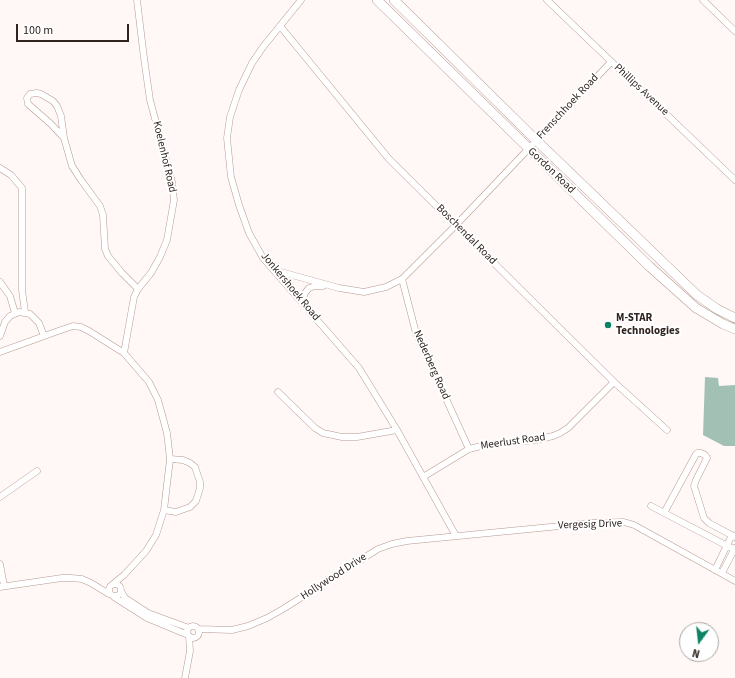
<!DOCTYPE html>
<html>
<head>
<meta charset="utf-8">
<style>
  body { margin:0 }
  #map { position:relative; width:735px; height:678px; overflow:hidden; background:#fff8f6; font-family:"Source Sans 3",sans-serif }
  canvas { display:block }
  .north { position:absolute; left:679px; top:622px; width:40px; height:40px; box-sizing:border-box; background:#fff; border:1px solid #aca7a6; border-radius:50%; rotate:195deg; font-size:11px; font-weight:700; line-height:16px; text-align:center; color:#2f2420 }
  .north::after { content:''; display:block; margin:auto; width:14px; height:18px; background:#0b8465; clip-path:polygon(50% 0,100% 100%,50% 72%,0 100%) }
  .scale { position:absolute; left:16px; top:24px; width:113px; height:18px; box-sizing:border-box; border:2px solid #2f2420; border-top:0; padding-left:5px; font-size:12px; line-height:14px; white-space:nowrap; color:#2f2420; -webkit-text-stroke:3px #fff; paint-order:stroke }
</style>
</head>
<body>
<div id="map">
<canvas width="735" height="678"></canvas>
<div class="north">N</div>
<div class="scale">100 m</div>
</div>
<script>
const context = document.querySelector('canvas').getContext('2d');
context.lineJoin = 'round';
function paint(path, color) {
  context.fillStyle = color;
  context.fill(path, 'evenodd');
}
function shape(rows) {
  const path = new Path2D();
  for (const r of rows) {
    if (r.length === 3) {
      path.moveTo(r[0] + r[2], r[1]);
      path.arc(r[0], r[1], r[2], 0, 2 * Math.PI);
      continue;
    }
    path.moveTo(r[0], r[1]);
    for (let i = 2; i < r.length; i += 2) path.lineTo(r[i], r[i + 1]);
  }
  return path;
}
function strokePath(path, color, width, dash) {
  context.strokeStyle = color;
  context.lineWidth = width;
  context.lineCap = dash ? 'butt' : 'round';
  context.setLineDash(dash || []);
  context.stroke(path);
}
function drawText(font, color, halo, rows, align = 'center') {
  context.font = font + ' "Source Sans 3",sans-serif';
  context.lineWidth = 4;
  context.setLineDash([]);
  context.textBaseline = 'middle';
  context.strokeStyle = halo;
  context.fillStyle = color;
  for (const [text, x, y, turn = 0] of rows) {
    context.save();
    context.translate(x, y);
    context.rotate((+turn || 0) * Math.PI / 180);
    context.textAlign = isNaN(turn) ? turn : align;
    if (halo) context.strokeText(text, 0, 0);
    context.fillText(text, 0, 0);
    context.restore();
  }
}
paint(shape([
  [705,377,718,378,719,386,735,385,735,446,724,446,703,435]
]), '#a2c1b4');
const street = shape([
  [301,0,263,47,252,63,239,90,230,117,227,138,231,177,239,205,249,233,263,258,359,368,397,430,456,536],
  [547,0,735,180],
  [703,0,735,31],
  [280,26,389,159,614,382,667,430],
  [64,138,51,124,28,104,27,98,30,94,37,93,41,94,53,101,57,106,61,116,64,138,72,166,81,180,100,206,103,215,105,249,108,256,122,273,138,289],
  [0,168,11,175,22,188,22,290,25,312],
  [274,270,339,288,364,292,386,287,402,279,456,225,611,62],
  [402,279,416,333,469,449],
  [0,282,10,296,15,313],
  [302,301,305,293,309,288,315,286,323,286],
  [0,336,5,322,10,316,19,312,30,314,39,323,44,336],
  [0,352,61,330,73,326,81,327,89,331,124,353,149,382,158,400,167,433,170,459,164,510,156,535,146,551,124,575,113,584],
  [124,353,134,297,138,289,151,273,160,257,167,240,174,200,172,182,150,100,144,58,137,0],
  [278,392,315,428,323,433,342,437,357,437,397,430],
  [423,477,469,449,489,444,536,440,553,436,560,433,568,428,614,382],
  [0,497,37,471],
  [651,506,735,550],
  [164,510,176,512,190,507,196,501,200,488,200,482,195,467,190,463,183,460,170,459],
  [664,513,695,456,697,453,701,453,705,455,707,458,696,480,694,486,704,518,709,523,735,537],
  [0,564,4,586],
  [715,570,732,535],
  [722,573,735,548],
  [115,590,6],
  [0,587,62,578,71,578,82,579,91,583,109,594],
  [121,591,125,598,148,613,189,628],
  [114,597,147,618,188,635],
  [193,632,6],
  [198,629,232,630,248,626,267,618,283,609,378,549,392,544,407,541,591,523,624,522,634,525,735,581],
  [185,678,190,651,189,636]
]);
const secondary = shape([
  [377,0,649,266,696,308,723,324,735,329],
  [394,0,536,140,697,295,717,309,735,318]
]);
strokePath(street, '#b69990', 7);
strokePath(secondary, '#b69990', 10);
strokePath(street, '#fff', 6);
strokePath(secondary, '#fff', 9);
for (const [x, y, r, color] of [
  [608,325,4,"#0b8465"]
]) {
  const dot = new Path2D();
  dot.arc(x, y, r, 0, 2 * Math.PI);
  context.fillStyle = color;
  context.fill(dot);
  strokePath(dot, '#fff', 1.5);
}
drawText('11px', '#2f2420', '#fff', [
  ["Phillips Avenue",641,90,43],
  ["Frenschhoek Road",568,107,-47],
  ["Koelenhof Road",164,157,77],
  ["Gordon Road",551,171,44],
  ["Boschendal Road",466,235,45],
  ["Jonkershoek Road",290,287,50],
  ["Nederberg Road",431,365,66],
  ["Meerlust Road",513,442,-8],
  ["Vergesig Drive",590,525,-2],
  ["Hollywood Drive",334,577,-33]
]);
drawText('bold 11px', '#2f2420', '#fff', [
  ["M-STAR",616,319],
  ["Technologies",616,332]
], 'left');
</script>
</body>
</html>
